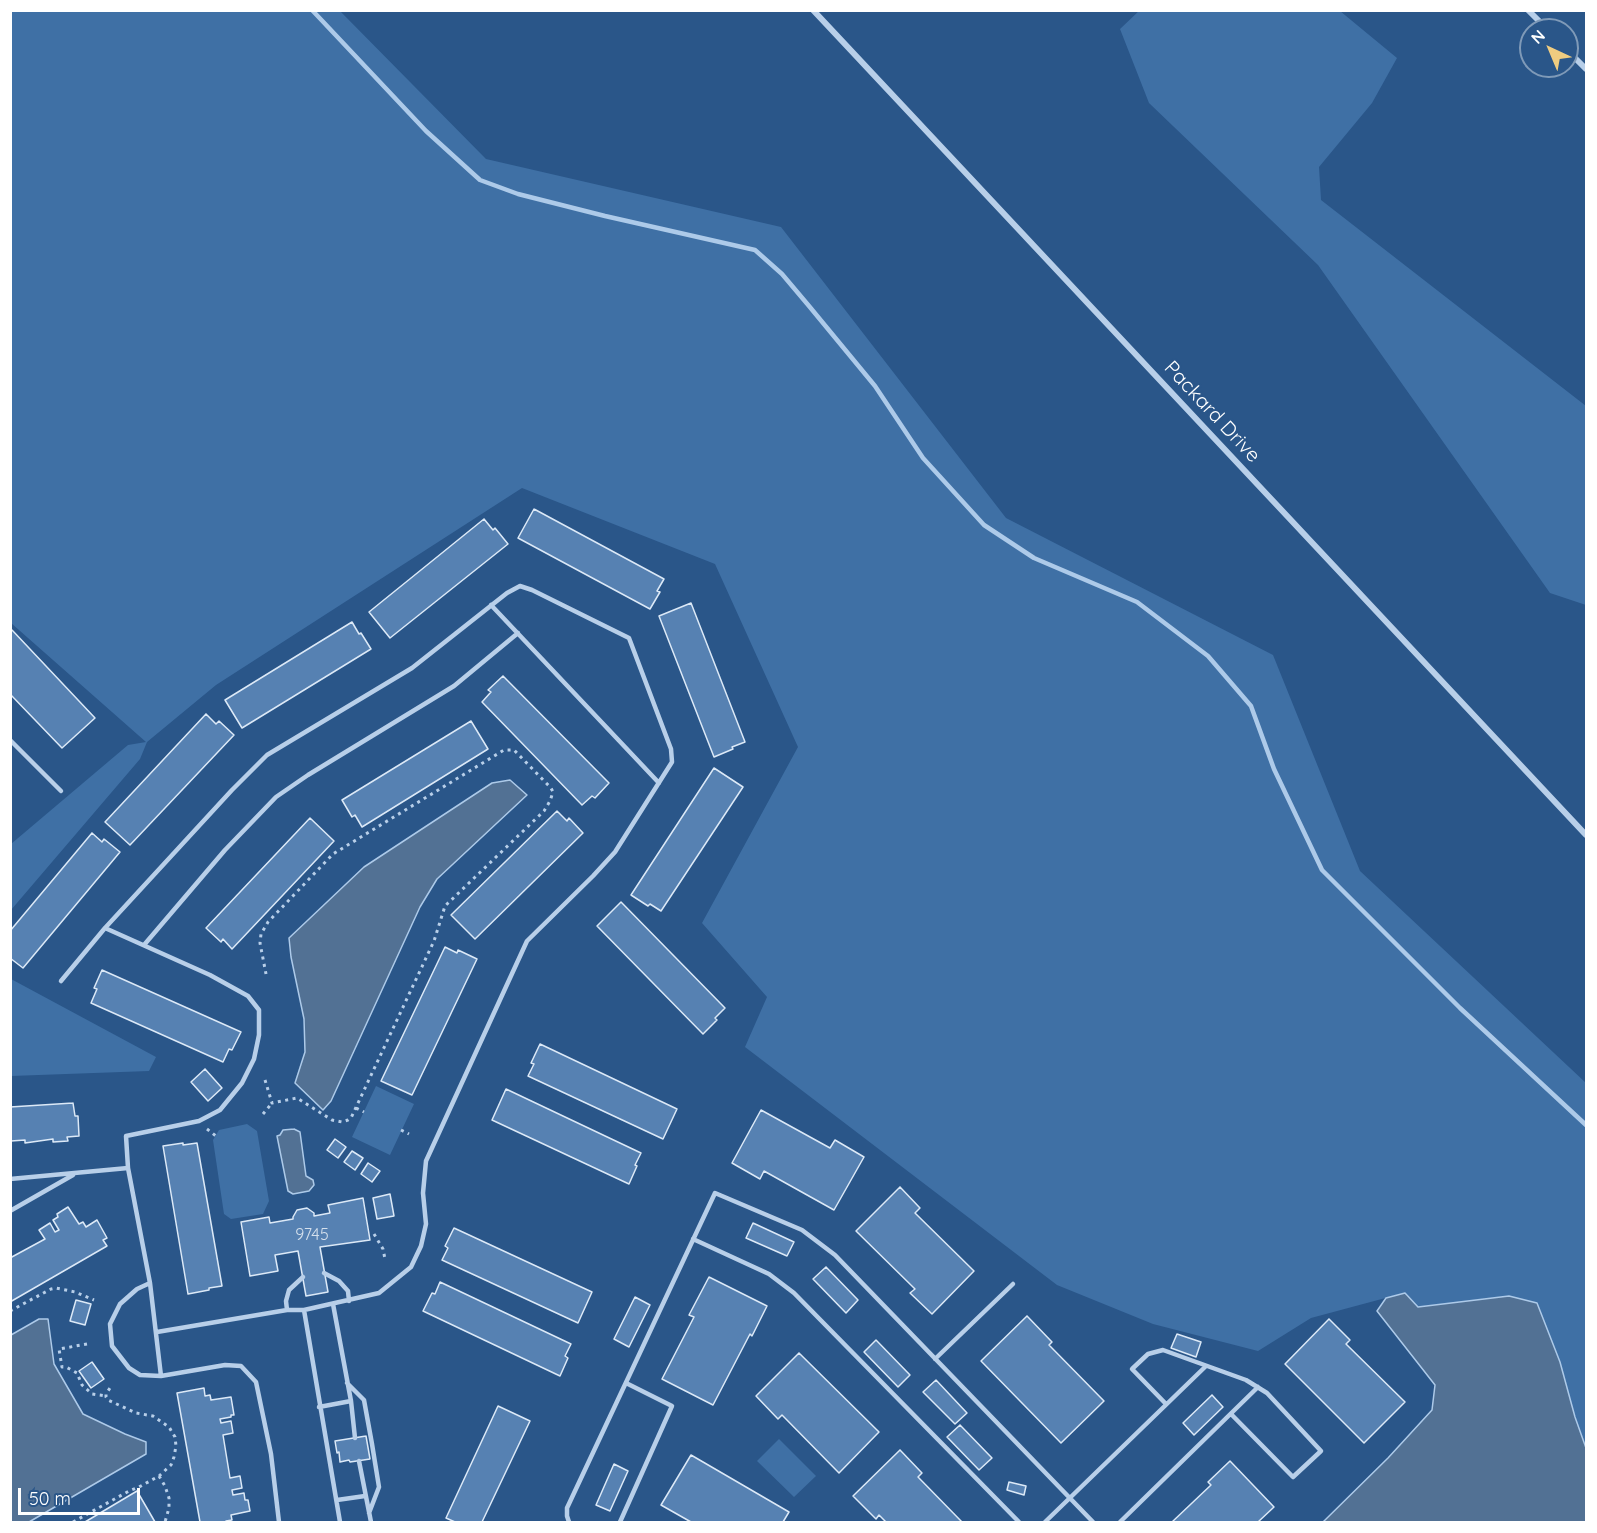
<!DOCTYPE html>
<html>
<head>
<meta charset="utf-8">
<style>
  body { margin:0 }
  #map { position:relative; width:1597px; height:1533px; overflow:hidden; background:#2a5689; font-family:Quicksand,sans-serif }
  canvas { display:block }
  .frame { position:absolute; inset:0; border:12px solid #fff; pointer-events:none }
  .north { position:absolute; left:1519px; top:18px; width:60px; height:60px; box-sizing:border-box; background:#2a5689; border:2px solid #7f9ab8; border-radius:50%; rotate:316deg; font-size:16px; font-weight:700; line-height:24px; text-align:center; color:#fff }
  .north::after { content:''; display:block; margin:auto; width:21px; height:27px; background:#efcc80; clip-path:polygon(50% 0,100% 100%,50% 72%,0 100%) }
  .scale { position:absolute; left:18px; top:1488px; width:122px; height:27px; box-sizing:border-box; border:3px solid #fff; border-top:0; padding-left:8px; font-size:18px; line-height:21px; white-space:nowrap; color:#fff; -webkit-text-stroke:4px #2a5689; paint-order:stroke }
</style>
</head>
<body>
<div id="map">
<canvas width="1597" height="1533"></canvas>
<div class="frame"></div>
<div class="north">N</div>
<div class="scale">50 m</div>
</div>
<script>
const context = document.querySelector('canvas').getContext('2d');
context.lineJoin = 'round';
function paint(path, color) {
  context.fillStyle = color;
  context.fill(path, 'evenodd');
}
function shape(rows) {
  const path = new Path2D();
  for (const r of rows) {
    path.moveTo(r[0], r[1]);
    for (let i = 2; i < r.length; i += 2) path.lineTo(r[i], r[i + 1]);
  }
  return path;
}
function strokePath(path, color, width, dash) {
  context.strokeStyle = color;
  context.lineWidth = width;
  context.lineCap = dash ? 'butt' : 'round';
  context.setLineDash(dash || []);
  context.stroke(path);
}
function drawText(font, color, halo, rows, align = 'center') {
  context.font = font + ' Quicksand,sans-serif';
  context.lineWidth = 4.5;
  context.setLineDash([]);
  context.textBaseline = 'middle';
  context.strokeStyle = halo;
  context.fillStyle = color;
  for (const [text, x, y, turn = 0] of rows) {
    context.save();
    context.translate(x, y);
    context.rotate((+turn || 0) * Math.PI / 180);
    context.textAlign = isNaN(turn) ? turn : align;
    if (halo) context.strokeText(text, 0, 0);
    context.fillText(text, 0, 0);
    context.restore();
  }
}
paint(shape([
  [1140,10,1340,11,1397,58,1372,103,1319,167,1321,200,1586,406,1586,605,1550,593,1318,265,1149,103,1120,29],
  [11,11,340,11,486,159,781,227,1006,518,1273,655,1360,871,1586,1083,1586,1448,1575,1417,1509,1296,1418,1307,1404,1293,1311,1318,1258,1351,1153,1324,1057,1285,745,1047,767,997,702,923,798,747,715,564,522,488,216,685,147,742,140,759,11,910,11,844,128,745,146,742,11,623],
  [11,979,156,1057,149,1071,11,1076],
  [376,1086,414,1104,390,1155,352,1137],
  [247,1124,257,1131,269,1201,263,1214,231,1219,224,1214,213,1140,219,1130],
  [779,1439,816,1476,794,1497,757,1461]
]), '#3f70a5');
const water = shape([
  [510,780,527,795,437,879,420,907,331,1101,323,1110,295,1083,305,1052,304,1019,291,957,289,938,364,867,492,783,510,780],
  [294,1129,300,1132,306,1176,313,1180,314,1185,309,1191,293,1194,288,1191,277,1136,280,1135,283,1130,294,1129],
  [1405,1293,1418,1307,1509,1296,1537,1303,1560,1362,1575,1417,1586,1448,1586,1522,1323,1522,1388,1458,1432,1410,1435,1385,1377,1311,1386,1298,1405,1293],
  [39,1319,48,1319,54,1364,83,1414,125,1434,146,1442,146,1454,29,1522,11,1522,11,1335,39,1319]
]);
paint(water, '#527194');
strokePath(water, '#adcae9', 1.5);
strokePath(shape([
  [312,10,426,131,480,180,518,194,605,216,755,250,782,274,809,306,875,386,923,458,984,525,1034,558,1137,602,1208,656,1251,706,1274,769,1322,870,1460,1008,1586,1125]
]), '#adcae9', 4.5);
const building = shape([
  [534,509,664,579,657,591,660,592,650,609,518,538,534,509],
  [484,519,493,530,495,528,508,544,390,638,369,612,484,519],
  [691,603,745,742,732,747,733,749,714,757,659,616,691,603],
  [352,622,359,634,361,633,371,649,242,728,225,700,352,622],
  [12,630,95,718,62,748,10,694,10,631,12,630],
  [503,676,609,783,595,798,592,796,582,805,482,702,491,692,488,690,503,676],
  [206,714,216,724,219,721,234,735,130,845,105,822,206,714],
  [471,721,488,749,362,827,355,815,352,817,342,800,471,721],
  [714,768,743,787,661,911,650,904,648,906,631,895,714,768],
  [557,811,567,821,569,818,583,833,475,939,451,915,557,811],
  [310,818,334,841,232,949,223,939,221,942,206,928,310,818],
  [92,833,102,842,104,839,120,852,23,968,10,958,10,931,92,833],
  [621,902,725,1008,715,1018,717,1020,703,1034,597,926,621,902],
  [445,947,457,953,458,950,477,959,412,1095,381,1081,445,947],
  [102,970,241,1032,232,1050,229,1049,223,1062,91,1003,97,989,94,988,102,970],
  [540,1044,677,1109,663,1139,528,1076,534,1064,531,1063,540,1044],
  [205,1069,222,1088,208,1101,191,1082,205,1069],
  [506,1089,641,1153,635,1165,637,1166,629,1184,492,1120,506,1089],
  [73,1103,75,1116,78,1116,79,1136,67,1137,68,1141,53,1142,53,1139,25,1143,25,1140,11,1141,10,1144,10,1107,73,1103],
  [761,1110,830,1148,835,1140,864,1157,834,1210,764,1171,760,1179,732,1163,761,1110],
  [335,1139,346,1147,338,1158,327,1150,335,1139],
  [183,1143,183,1145,197,1143,222,1286,209,1288,209,1290,188,1294,163,1146,183,1143],
  [352,1151,363,1158,355,1170,344,1162,352,1151],
  [368,1163,380,1171,372,1182,361,1174,368,1163],
  [900,1187,920,1208,915,1213,974,1271,932,1314,910,1293,915,1289,856,1231,900,1187],
  [390,1194,394,1216,377,1219,373,1198,390,1194],
  [363,1198,370,1240,320,1247,328,1292,306,1296,298,1251,275,1255,278,1271,250,1276,241,1222,269,1217,270,1223,293,1219,293,1217,297,1210,307,1208,314,1213,314,1216,330,1213,328,1205,363,1198],
  [68,1207,79,1224,83,1222,86,1227,97,1220,107,1238,103,1240,107,1246,10,1302,10,1258,45,1239,39,1230,50,1223,55,1232,59,1230,53,1220,58,1217,57,1214,68,1207],
  [753,1223,794,1242,787,1256,746,1238,753,1223],
  [454,1228,592,1292,578,1323,442,1260,448,1248,445,1246,454,1228],
  [826,1267,858,1300,846,1313,813,1279,826,1267],
  [709,1277,767,1306,752,1336,750,1334,713,1405,662,1379,694,1317,689,1315,709,1277],
  [440,1282,571,1344,565,1356,568,1358,560,1376,423,1311,432,1293,435,1294,440,1282],
  [635,1297,650,1305,629,1347,614,1339,635,1297],
  [76,1300,91,1304,85,1325,70,1321,76,1300],
  [1027,1316,1052,1342,1049,1345,1104,1401,1061,1443,981,1361,1027,1316],
  [1329,1319,1350,1340,1346,1344,1405,1402,1364,1443,1285,1364,1329,1319],
  [1177,1334,1201,1342,1196,1357,1171,1348,1177,1334],
  [876,1340,910,1375,898,1387,864,1352,876,1340],
  [799,1353,879,1432,839,1473,782,1415,778,1419,756,1396,799,1353],
  [92,1362,104,1379,91,1388,79,1371,92,1362],
  [936,1380,967,1413,955,1424,923,1392,936,1380],
  [204,1388,205,1396,210,1395,211,1400,231,1397,234,1415,231,1415,231,1417,220,1419,221,1423,231,1421,233,1433,223,1435,230,1478,240,1476,242,1488,232,1490,233,1495,244,1493,245,1500,248,1500,250,1511,231,1515,232,1520,226,1521,227,1522,200,1522,177,1393,204,1388],
  [1212,1395,1223,1407,1194,1435,1183,1423,1212,1395],
  [498,1406,530,1421,482,1522,455,1522,446,1518,498,1406],
  [960,1425,992,1458,979,1470,947,1437,960,1425],
  [366,1436,370,1459,350,1462,349,1460,340,1462,339,1452,337,1453,335,1441,366,1436],
  [900,1450,922,1473,918,1477,962,1522,886,1522,879,1515,876,1519,853,1496,900,1450],
  [691,1455,789,1512,783,1522,691,1522,661,1505,691,1455],
  [1230,1461,1274,1507,1258,1522,1172,1522,1211,1485,1208,1482,1230,1461],
  [614,1464,628,1471,610,1511,596,1505,614,1464],
  [1009,1482,1026,1486,1024,1495,1007,1490,1009,1482],
  [137,1491,155,1522,85,1522,137,1491]
]);
paint(building, '#5681b2');
strokePath(building, '#dce9f7', 1.5);
strokePath(shape([
  [265,1080,272,1103,297,1098,332,1120,342,1122,348,1120,351,1118,434,941,445,906,544,811,550,801,553,792,551,788,514,750,504,750,333,854,268,922,261,934,260,943,266,974],
  [356,1108,364,1112],
  [263,1114,272,1103],
  [207,1129,216,1136],
  [401,1130,409,1134],
  [374,1234,383,1249,385,1259],
  [10,1311,51,1289,56,1288,75,1292,94,1300],
  [87,1344,59,1349,62,1367,66,1367,77,1373,82,1385,92,1394,106,1396],
  [159,1476,165,1486,169,1498,169,1508,165,1522],
  [73,1522,129,1491,139,1487,159,1476,171,1465,174,1457,176,1446,175,1437,169,1427,153,1416,136,1413,108,1400,106,1397,106,1394,112,1385]
]), '#b8cfe9', 3, [3, 4.5]);
strokePath(shape([
  [491,605,659,783],
  [10,740,61,791],
  [105,928,210,975,248,996,259,1010,259,1035,254,1059,242,1083,220,1110,199,1121,126,1136,128,1168,150,1283,137,1289,120,1304,110,1324,112,1346,129,1368,140,1375,161,1376,225,1365,241,1366,256,1382,271,1454,279,1522],
  [144,945,225,850,276,797,308,775,454,686,518,633],
  [61,981,105,928,232,790,267,755,412,668,507,593,520,586,532,590,629,638,671,749,672,762,615,852,593,876,527,941,426,1161,423,1193,426,1224,421,1246,411,1267,379,1293,304,1310,287,1310,157,1332],
  [10,1179,128,1168],
  [10,1211,73,1175],
  [693,1239,769,1274,794,1293,1019,1522],
  [324,1273,339,1281,348,1291,349,1301],
  [150,1283,161,1376],
  [333,1304,351,1401,355,1438],
  [287,1310,286,1301,289,1290,303,1277],
  [304,1310,340,1522],
  [935,1359,1013,1284],
  [347,1383,364,1400,372,1444,379,1487,369,1513],
  [1166,1404,1132,1369,1148,1354,1163,1350,1246,1380,1267,1393,1321,1451,1293,1477,1231,1414],
  [319,1407,351,1401],
  [359,1461,371,1522],
  [337,1500,365,1496],
  [569,1522,567,1516,567,1508,715,1193,802,1230,835,1255,1093,1522],
  [620,1522,672,1406,626,1383],
  [1045,1522,1206,1366],
  [1120,1522,1258,1387]
]), '#b8cfe9', 4.5);
strokePath(shape([
  [813,10,1586,835],
  [1528,10,1548,30],
  [1567,50,1586,69]
]), '#b8cfe9', 6);
drawText('16px', '#d5e0ec', null, [
  ["9745",312,1235]
]);
drawText('20px', '#fff', '#2a5689', [
  ["Packard Drive",1212,412,47]
]);
</script>
</body>
</html>
